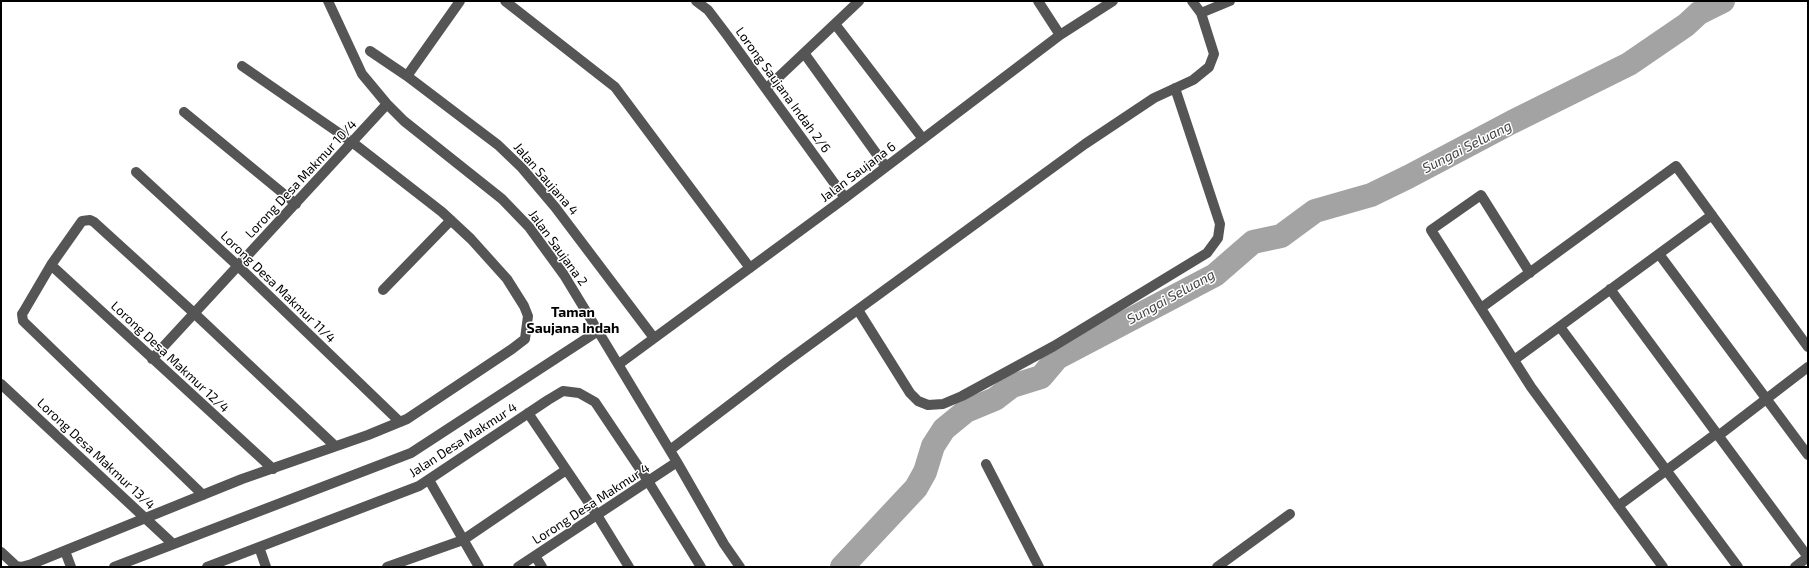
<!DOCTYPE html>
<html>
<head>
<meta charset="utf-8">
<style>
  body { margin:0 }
  #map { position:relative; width:1809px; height:568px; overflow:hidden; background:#fff; font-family:"Exo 2",sans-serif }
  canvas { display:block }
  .frame { position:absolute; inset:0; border:2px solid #000; pointer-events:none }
</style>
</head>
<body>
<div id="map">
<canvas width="1809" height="568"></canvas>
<div class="frame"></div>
</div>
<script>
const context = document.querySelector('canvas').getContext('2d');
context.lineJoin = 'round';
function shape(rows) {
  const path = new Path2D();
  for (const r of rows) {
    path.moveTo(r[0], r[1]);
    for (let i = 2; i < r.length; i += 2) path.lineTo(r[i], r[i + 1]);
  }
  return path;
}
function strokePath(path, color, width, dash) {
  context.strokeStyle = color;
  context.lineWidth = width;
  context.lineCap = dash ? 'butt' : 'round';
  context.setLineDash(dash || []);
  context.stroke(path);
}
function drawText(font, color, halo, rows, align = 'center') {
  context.font = font + ' "Exo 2",sans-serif';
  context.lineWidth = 3;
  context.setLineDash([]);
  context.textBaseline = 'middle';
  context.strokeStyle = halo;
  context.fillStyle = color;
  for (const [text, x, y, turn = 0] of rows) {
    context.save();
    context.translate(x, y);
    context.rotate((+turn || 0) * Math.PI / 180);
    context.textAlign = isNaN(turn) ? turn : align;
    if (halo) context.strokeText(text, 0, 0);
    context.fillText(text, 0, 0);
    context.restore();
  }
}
strokePath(shape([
  [842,567,916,488,925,472,933,446,944,429,966,411,995,399,1012,386,1041,377,1057,358,1215,275,1253,242,1281,236,1315,211,1371,195,1408,177,1512,122,1629,64,1686,25,1699,13,1723,1]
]), '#a3a3a3', 24);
strokePath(shape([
  [328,1,362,74,387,104,404,121,502,199,529,227,564,275,598,331,677,462,724,544,740,567],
  [505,1,615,87,750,268],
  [696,1,708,10,727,35,845,198],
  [1038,1,1060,35],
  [1192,1,1201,13],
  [835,24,923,139],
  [370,51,407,76,498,145,522,168,555,207,654,338],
  [804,53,886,167],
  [407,76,460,1],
  [766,89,859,1],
  [184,112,296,204],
  [136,172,238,266,400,422],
  [1659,254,1808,455],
  [51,265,273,469],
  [1530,273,1481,195,1431,230,1531,387,1663,567],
  [1610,289,1808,557],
  [383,290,451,220],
  [1481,308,1676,166,1808,347],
  [858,310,910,393,918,401,928,405,943,404,962,396,1054,346,1207,253,1218,238,1220,224,1175,88],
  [1560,327,1738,567],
  [152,359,387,104],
  [1514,360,1712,215],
  [619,364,845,198,1060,35,1113,1],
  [1,384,173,544],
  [528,413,597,515,629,567],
  [1718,436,1808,367],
  [670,450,786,362,1085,144,1154,98,1193,80,1209,67,1214,54,1201,13,1230,1],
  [986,464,1039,567],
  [429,480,479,567],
  [203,495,23,321,22,314,24,311,51,265,82,221,90,220,94,222,194,313,335,446],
  [1618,506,1717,433],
  [259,547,266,567],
  [65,551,71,567],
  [1,552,16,566,21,567,32,564,242,479,368,435,407,419,512,349,525,339,528,316,524,306,507,279,471,239,442,212,352,142,242,66],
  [535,556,542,567],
  [114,567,411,453,598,331],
  [207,567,419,486,548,400,563,391,579,393,595,402,648,481,701,567],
  [387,567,463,540,566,470],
  [518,567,677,462],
  [1217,567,1290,514],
  [1795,567,1808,557]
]), '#555', 10);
drawText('13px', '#000', '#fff', [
  ["Lorong Saujana Indah 2/6",783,90,54],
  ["Jalan Saujana 6",858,172,-37],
  ["Lorong Desa Makmur 10/4",301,179,-47],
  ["Jalan Saujana 4",546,179,49],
  ["Jalan Saujana 2",558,248,54],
  ["Lorong Desa Makmur 11/4",278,287,44],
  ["Lorong Desa Makmur 12/4",170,357,43],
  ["Jalan Desa Makmur 4",463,440,-33],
  ["Lorong Desa Makmur 13/4",96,454,43],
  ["Lorong Desa Makmur 4",591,504,-33]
]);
drawText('italic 14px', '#444', '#fff', [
  ["Sungai Seluang",1467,147,-27],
  ["Sungai Seluang",1171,297,-29]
]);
drawText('bold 14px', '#000', '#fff', [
  ["Taman",573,312],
  ["Saujana Indah",573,328]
]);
</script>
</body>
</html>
